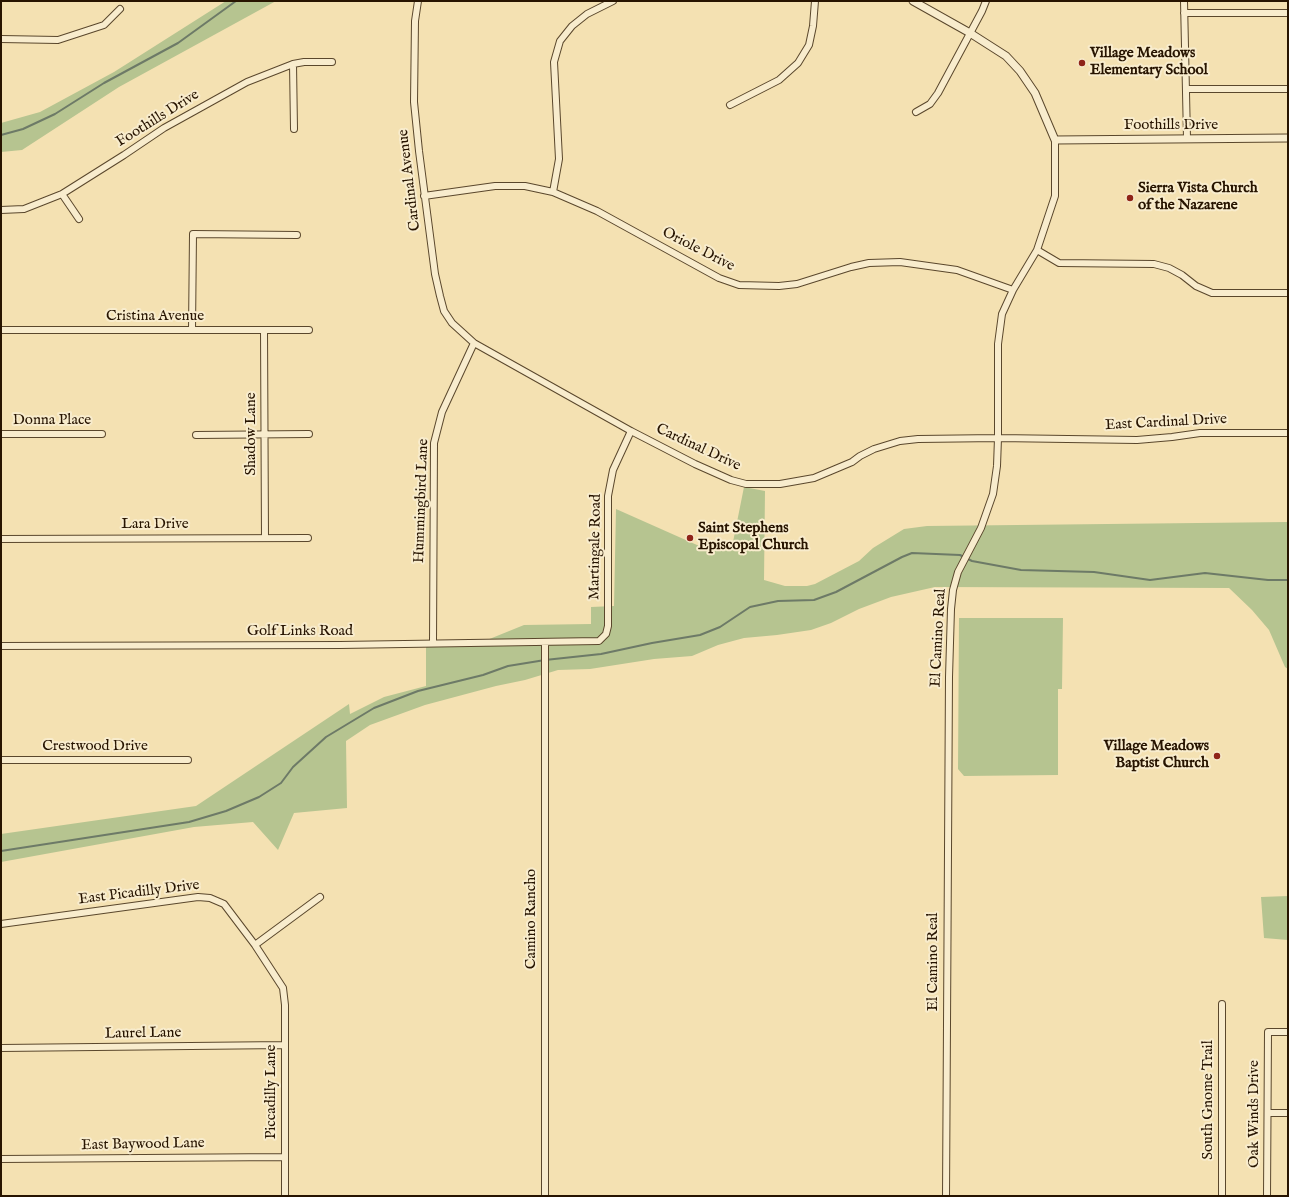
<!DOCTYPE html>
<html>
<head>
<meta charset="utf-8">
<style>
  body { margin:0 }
  #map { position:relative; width:1289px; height:1197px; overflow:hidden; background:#f4e1b2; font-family:"IM FELL English",serif }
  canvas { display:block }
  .frame { position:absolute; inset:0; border:2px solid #271400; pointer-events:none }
</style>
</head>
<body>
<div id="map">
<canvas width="1289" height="1197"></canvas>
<div class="frame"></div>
</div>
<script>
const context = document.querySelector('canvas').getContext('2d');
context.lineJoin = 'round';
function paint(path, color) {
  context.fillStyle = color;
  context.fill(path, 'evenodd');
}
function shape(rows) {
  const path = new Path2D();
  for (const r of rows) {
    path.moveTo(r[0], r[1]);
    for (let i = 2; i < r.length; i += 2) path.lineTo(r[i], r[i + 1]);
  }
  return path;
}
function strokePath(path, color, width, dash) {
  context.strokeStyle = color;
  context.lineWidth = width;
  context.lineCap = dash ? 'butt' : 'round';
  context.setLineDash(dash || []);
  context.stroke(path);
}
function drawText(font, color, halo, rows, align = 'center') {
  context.font = font + ' "IM FELL English",serif';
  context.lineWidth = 4;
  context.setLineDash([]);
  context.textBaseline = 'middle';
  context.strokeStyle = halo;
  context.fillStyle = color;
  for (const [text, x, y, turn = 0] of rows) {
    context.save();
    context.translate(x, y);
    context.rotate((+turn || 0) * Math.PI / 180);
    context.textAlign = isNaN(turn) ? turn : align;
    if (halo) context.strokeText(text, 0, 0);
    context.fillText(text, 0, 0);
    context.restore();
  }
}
paint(shape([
  [226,1,276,1,119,87,22,150,1,152,1,123,40,112,114,72],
  [744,487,765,491,764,580,785,586,807,586,815,584,859,561,873,548,904,529,927,526,1288,522,1288,669,1285,667,1269,630,1252,610,1229,588,935,587,891,597,859,609,831,623,811,630,777,635,744,638,718,645,692,656,654,659,590,669,558,670,525,680,496,686,425,705,370,725,346,741,347,808,294,813,278,850,253,822,194,827,1,862,1,834,196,806,349,704,350,714,384,697,426,686,426,647,487,640,524,625,591,624,591,607,614,606,616,509,706,549,732,547],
  [959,618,1063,618,1062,689,1058,689,1058,775,964,776,958,769],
  [1288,896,1288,940,1264,938,1261,897]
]), '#b6c490');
strokePath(shape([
  [1,135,23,129,55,114,104,83,178,43,236,1],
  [1,851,189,822,226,811,259,797,281,783,293,767,326,737,374,708,418,691,483,675,508,666,545,660,601,654,652,643,700,635,720,627,750,607,778,601,814,600,836,592,902,557,912,553,960,555,972,561,1021,570,1094,572,1150,580,1205,573,1268,580,1288,580]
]), '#6d7a67', 2);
const minor = shape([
  [418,1,415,21,414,102,419,151,435,274,440,296,444,311,452,323,474,343,631,431,695,464,731,480,746,484,780,484,814,478,852,462,860,456,874,449,900,441,918,439,998,438,1137,440,1172,437,1200,433,1288,433],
  [1184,1,1187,138],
  [1184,13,1288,13],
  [1,39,58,40,104,25,120,9],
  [293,64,294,129],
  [1186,89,1288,89],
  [730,105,779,80,798,63,809,45,813,26,815,1],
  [916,112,930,104,938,93,982,11,986,1],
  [553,192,559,159,554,62,560,41,572,26,587,14,613,1],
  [62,194,79,219],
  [424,196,495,186,525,186,553,192,597,211,719,278,739,285,779,286,797,284,851,267,869,263,900,262,957,270,1013,290],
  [1,210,24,209,62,194,124,155,164,128,247,82,293,64,304,62,332,62],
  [1037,250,1059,263,1154,264,1169,268,1182,275,1196,286,1212,293,1288,293],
  [1,330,309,330],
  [192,330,193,234,297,235],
  [264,330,265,538],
  [1,434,102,434],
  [196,435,309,434],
  [1,539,308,538],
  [433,643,434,443,442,412,474,343],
  [1,646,340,645,599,641,606,634,608,626,608,496,613,470,631,431],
  [1,760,188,760],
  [1,924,198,897,210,898,224,904,255,945,283,988,285,1005,285,1196],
  [255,945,320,897],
  [1222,1004,1222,1196],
  [1,1048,285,1045],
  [1268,1113,1288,1113],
  [1,1159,285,1157],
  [545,1196,545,643],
  [946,1196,949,677,951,609,953,590,958,572,981,528,993,494,997,466,998,438,998,344,1002,314,1013,290,1037,250,1055,196,1055,140],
  [1267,1196,1268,1032,1288,1032]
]);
const tertiary = shape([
  [913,1,970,33,1006,56,1020,71,1035,93,1055,140,1288,138]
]);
strokePath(minor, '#5a472c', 8);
strokePath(tertiary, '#5a472c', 9);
strokePath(minor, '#f8eccd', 6);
strokePath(tertiary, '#f8eccd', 7);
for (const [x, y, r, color] of [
  [1082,63,4,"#8f2418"],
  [1130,198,4,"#8f2418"],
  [690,538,4,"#8f2418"],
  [1217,756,4,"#8f2418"]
]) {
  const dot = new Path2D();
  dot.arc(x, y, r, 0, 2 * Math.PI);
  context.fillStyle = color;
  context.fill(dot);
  strokePath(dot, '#f8eccd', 1.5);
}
drawText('bold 15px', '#271400', '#f8eccd', [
  ["Village Meadows",1090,54],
  ["Elementary School",1090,71],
  ["Sierra Vista Church",1138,189],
  ["of the Nazarene",1138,206],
  ["Saint Stephens",698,529],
  ["Episcopal Church",698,546],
  ["Village Meadows",1209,747,"right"],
  ["Baptist Church",1209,764,"right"]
], 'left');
drawText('15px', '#271400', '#f8eccd', [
  ["Foothills Drive",158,119,-32],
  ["Foothills Drive",1171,126],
  ["Cardinal Avenue",410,180,-97],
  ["Oriole Drive",698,250,27],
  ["Cristina Avenue",155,317],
  ["Donna Place",52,421],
  ["East Cardinal Drive",1166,423,-3],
  ["Shadow Lane",252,434,-90],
  ["Cardinal Drive",698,448,25],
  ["Hummingbird Lane",422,501,-88],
  ["Lara Drive",155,525],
  ["Martingale Road",596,547,-89],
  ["Golf Links Road",300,632],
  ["El Camino Real",939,638,-87],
  ["Crestwood Drive",95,747],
  ["East Picadilly Drive",139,893,-7],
  ["Camino Rancho",532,919,-90],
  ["El Camino Real",934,962,-90],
  ["Laurel Lane",143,1034,-1],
  ["Piccadilly Lane",272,1092,-90],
  ["South Gnome Trail",1209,1100,-90],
  ["Oak Winds Drive",1255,1114,-90],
  ["East Baywood Lane",143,1145,-1]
]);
</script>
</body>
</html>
